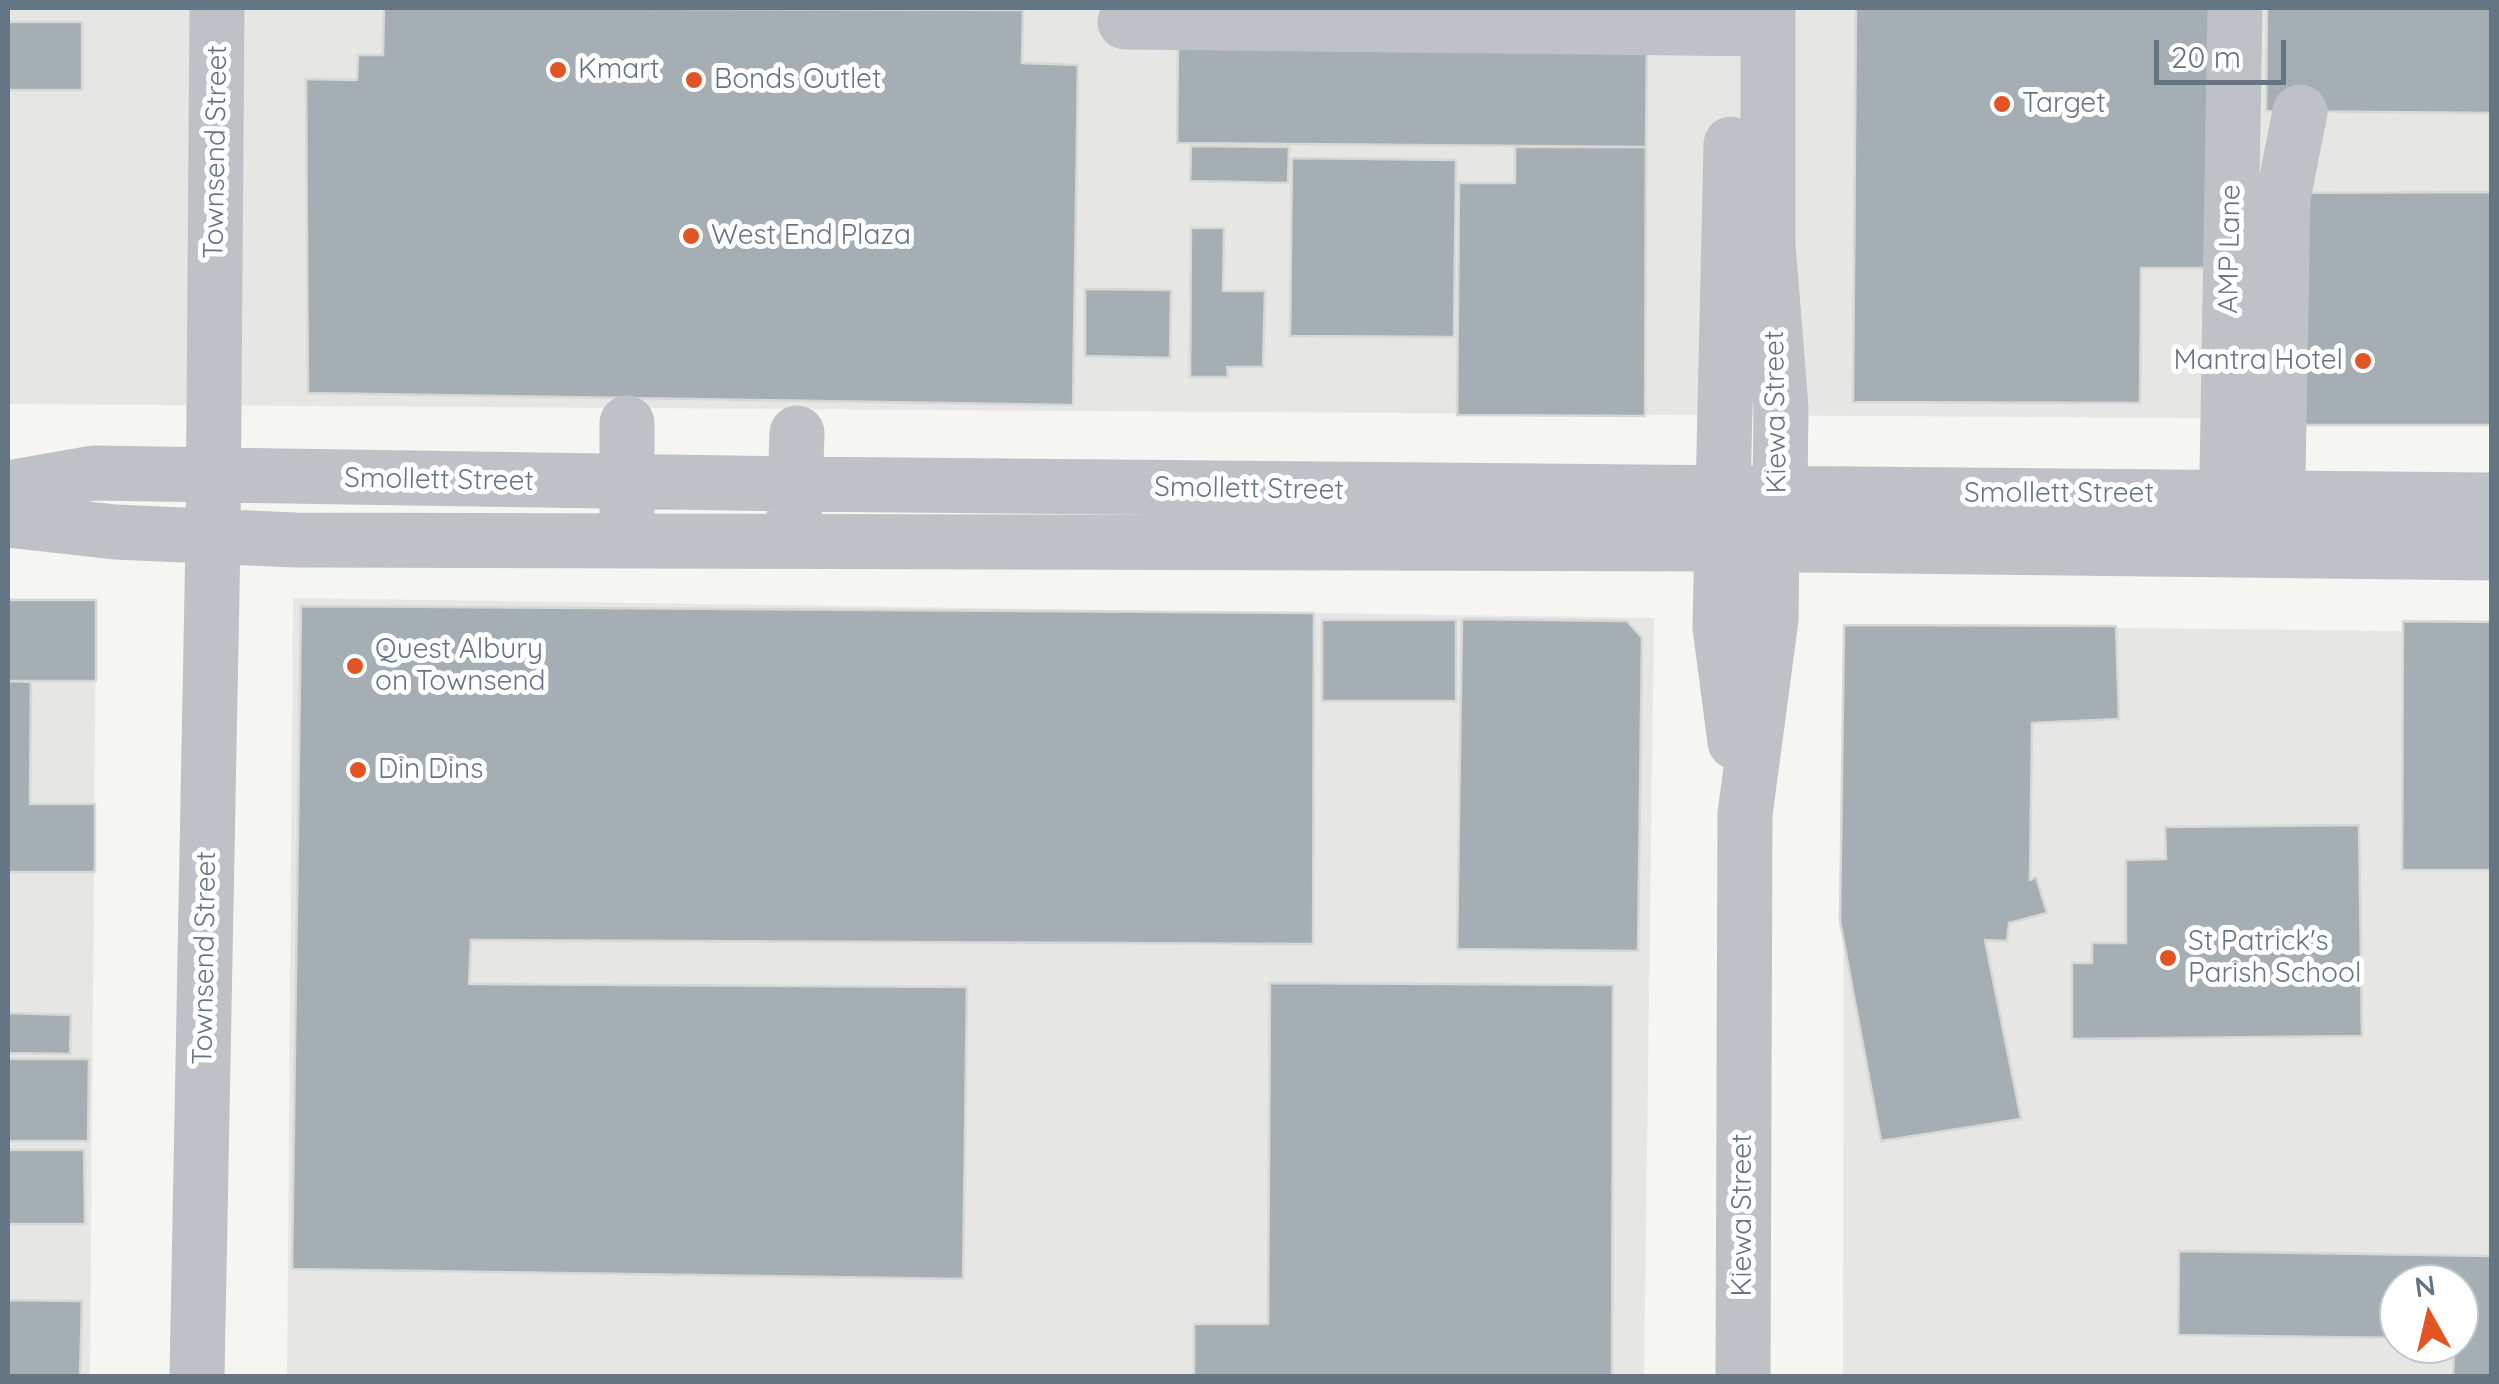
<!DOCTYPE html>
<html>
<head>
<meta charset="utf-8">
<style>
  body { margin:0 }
  #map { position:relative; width:2499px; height:1384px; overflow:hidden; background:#f5f5f1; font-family:Quicksand,sans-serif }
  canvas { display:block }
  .frame { position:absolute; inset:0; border:10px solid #647583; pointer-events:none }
  .north { position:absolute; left:2379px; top:1264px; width:100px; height:100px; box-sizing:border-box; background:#fff; border:2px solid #c1c8cd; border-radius:50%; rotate:352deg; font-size:28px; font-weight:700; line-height:40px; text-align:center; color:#647583 }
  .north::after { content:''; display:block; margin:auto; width:35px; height:45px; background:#e35424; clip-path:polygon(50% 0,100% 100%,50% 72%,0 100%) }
  .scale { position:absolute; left:2154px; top:40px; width:132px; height:45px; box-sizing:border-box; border:5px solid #647583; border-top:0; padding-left:12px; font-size:30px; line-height:35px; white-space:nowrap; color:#647583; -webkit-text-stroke:8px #fff; paint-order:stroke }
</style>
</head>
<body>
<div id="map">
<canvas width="2499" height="1384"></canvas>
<div class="frame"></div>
<div class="north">N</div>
<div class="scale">20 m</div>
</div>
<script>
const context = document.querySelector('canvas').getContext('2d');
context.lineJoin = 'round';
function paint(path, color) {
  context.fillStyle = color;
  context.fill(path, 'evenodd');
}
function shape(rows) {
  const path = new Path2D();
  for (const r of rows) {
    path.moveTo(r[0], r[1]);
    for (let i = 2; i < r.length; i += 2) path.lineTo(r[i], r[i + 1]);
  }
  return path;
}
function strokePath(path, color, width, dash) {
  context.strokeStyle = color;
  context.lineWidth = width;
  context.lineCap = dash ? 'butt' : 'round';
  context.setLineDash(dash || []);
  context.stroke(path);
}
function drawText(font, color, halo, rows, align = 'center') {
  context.font = font + ' Quicksand,sans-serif';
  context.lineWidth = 10;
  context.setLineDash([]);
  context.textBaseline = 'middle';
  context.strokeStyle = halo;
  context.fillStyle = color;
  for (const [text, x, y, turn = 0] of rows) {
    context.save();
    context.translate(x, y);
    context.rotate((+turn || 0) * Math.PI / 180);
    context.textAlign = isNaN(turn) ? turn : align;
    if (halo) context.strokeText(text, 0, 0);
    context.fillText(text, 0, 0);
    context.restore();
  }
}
paint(shape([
  [8,8,2491,8,2491,420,8,404],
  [293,598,1654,618,1644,1376,287,1376],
  [8,600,96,600,90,1376,8,1376],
  [1844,625,2491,632,2491,1376,1843,1376],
  [2399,1284,2459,1284,2459,1344,2399,1344]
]), '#e6e7e5');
const building = shape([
  [384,8,1023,10,1022,63,1078,65,1073,405,308,393,306,79,357,80,358,55,383,55,384,8],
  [1856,8,2218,8,2217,268,2141,268,2140,403,1853,402,1856,8],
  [2267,8,2492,8,2492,113,2266,111,2267,8],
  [8,22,82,22,82,90,8,90,8,22],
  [1178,36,1647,40,1646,147,1177,143,1178,36],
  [1191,146,1289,147,1288,183,1190,181,1191,146],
  [1515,147,1646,147,1645,416,1457,415,1459,183,1515,183,1515,147],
  [1292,158,1456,160,1454,337,1290,336,1292,158],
  [2492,192,2492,425,2254,425,2253,193,2492,192],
  [1191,228,1224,228,1223,291,1265,291,1263,367,1227,367,1228,377,1190,377,1191,228],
  [1085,289,1171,290,1170,358,1085,356,1085,289],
  [8,600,96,600,96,681,8,681,8,600],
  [301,606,1314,613,1313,944,471,940,469,984,967,987,963,1279,292,1269,301,606],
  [1462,619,1627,621,1642,638,1638,951,1457,949,1462,619],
  [1322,620,1456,620,1456,701,1322,701,1322,620],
  [2403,621,2492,622,2491,870,2402,870,2403,621],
  [1844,625,2116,626,2119,719,2032,723,2030,880,2036,877,2047,913,2009,923,2007,941,1985,940,2021,1119,1881,1141,1840,921,1844,625],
  [8,681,31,682,30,804,95,804,95,872,8,872,8,681],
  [2359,825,2362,1036,2072,1039,2072,963,2092,963,2092,943,2126,943,2126,860,2166,859,2165,827,2359,825],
  [1270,983,1613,985,1612,1376,1194,1376,1194,1324,1268,1324,1270,983],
  [8,1013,71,1015,70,1054,8,1053,8,1013],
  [8,1059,89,1059,88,1141,8,1141,8,1059],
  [8,1150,84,1150,85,1224,8,1224,8,1150],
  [2179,1251,2492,1256,2492,1376,2453,1376,2454,1344,2459,1344,2459,1284,2399,1284,2399,1338,2178,1335,2179,1251],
  [8,1300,82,1301,80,1376,8,1376,8,1300]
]);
paint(building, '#a5aeb3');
strokePath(building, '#d7d7d4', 2.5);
strokePath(shape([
  [1125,22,1768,29],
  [1731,144,1720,627,1735,742],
  [8,488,93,473,795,484,2492,500],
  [627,516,627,423],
  [8,520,115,532,295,540,1721,544,2492,553],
  [794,522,797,433],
  [2226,533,2235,8],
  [2277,533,2283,198,2300,112],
  [197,1376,213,539,217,8],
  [1743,1376,1745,814,1771,619,1772,545,1780,492,1781,408,1768,244,1768,8]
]), '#bec2c6', 55);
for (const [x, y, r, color] of [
  [558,70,10,"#e35424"],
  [694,80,10,"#e35424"],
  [2002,104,10,"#e35424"],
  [691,236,10,"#e35424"],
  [2363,361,10,"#e35424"],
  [355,666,10,"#e35424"],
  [358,770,10,"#e35424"],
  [2168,958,10,"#e35424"]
]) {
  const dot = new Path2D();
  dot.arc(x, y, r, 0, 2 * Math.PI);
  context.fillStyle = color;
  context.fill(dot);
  strokePath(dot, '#fff', 4);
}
drawText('28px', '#647583', '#fff', [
  ["Kmart",578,70],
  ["Bonds Outlet",714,80],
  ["Target",2022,104],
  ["West End Plaza",711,236],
  ["Mantra Hotel",2343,361,"right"],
  ["Quest Albury",375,650],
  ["on Townsend",375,682],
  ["Din Dins",378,770],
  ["St Patrick's",2188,942],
  ["Parish School",2188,974]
], 'left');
drawText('28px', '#647583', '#fff', [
  ["Townsend Street",216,152,-89],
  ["AMP Lane",2230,249,-89],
  ["Kiewa Street",1776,412,-91],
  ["Smollett Street",439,480,1],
  ["Smollett Street",1249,489,1],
  ["Smollett Street",2059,494],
  ["Townsend Street",205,958,-89],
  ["Kiewa Street",1743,1215,-90]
]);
</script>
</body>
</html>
